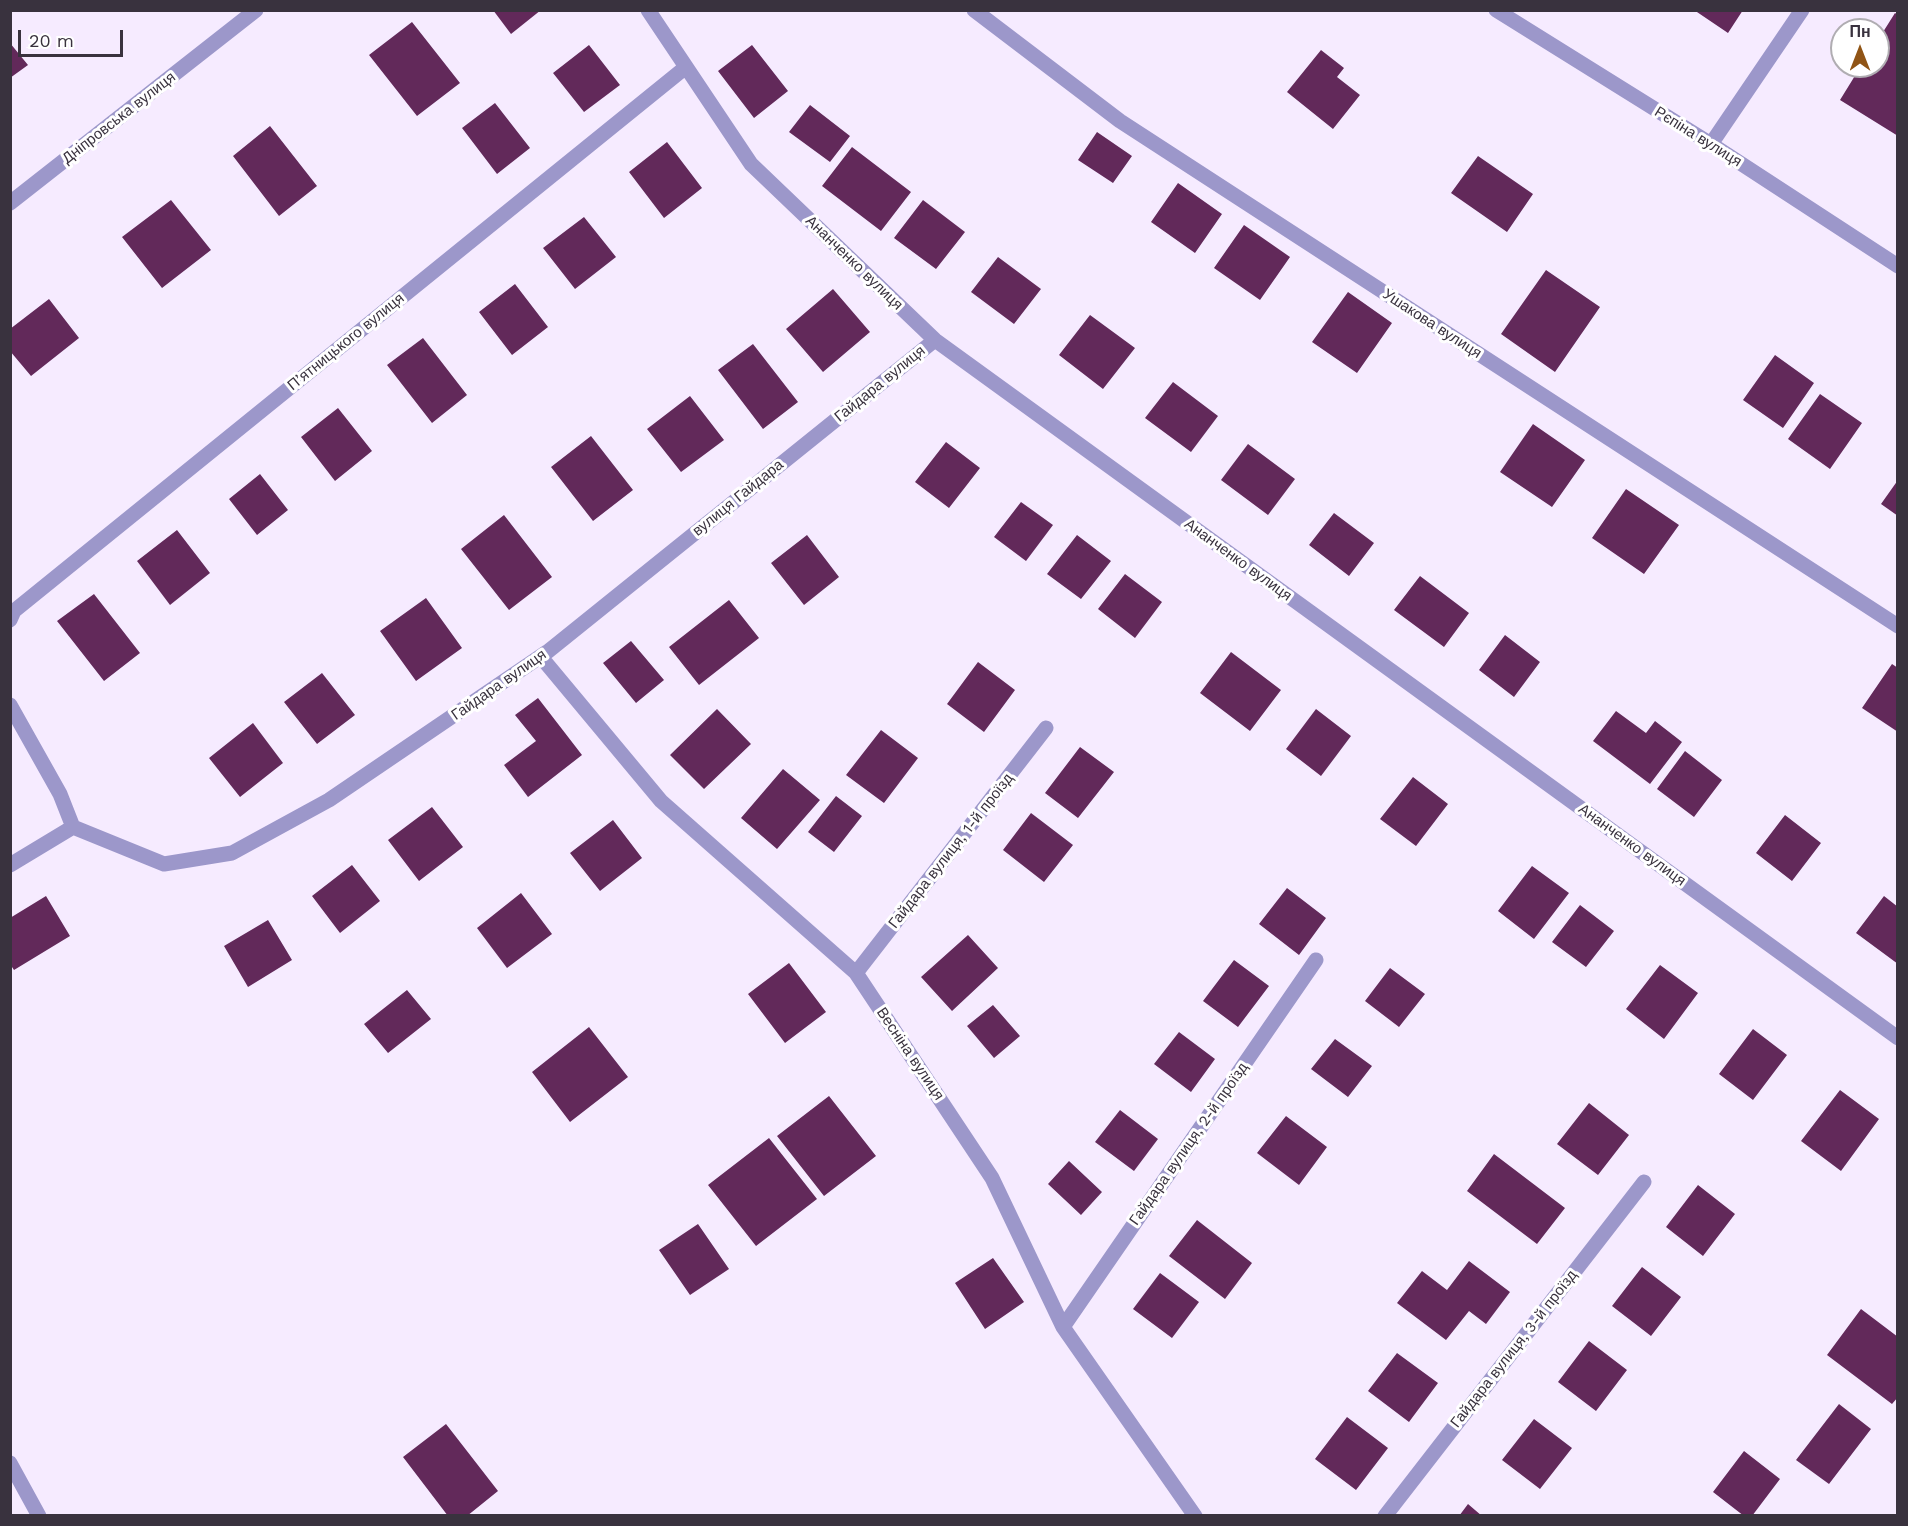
<!DOCTYPE html>
<html>
<head>
<meta charset="utf-8">
<style>
  body { margin:0 }
  #map { position:relative; width:1908px; height:1526px; overflow:hidden; background:#f6ebff; font-family:"Work Sans",sans-serif }
  canvas { display:block }
  .frame { position:absolute; inset:0; border:12px solid #39323e; pointer-events:none }
  .north { position:absolute; left:1830px; top:18px; width:60px; height:60px; box-sizing:border-box; background:#fff; border:2px solid #b0adb2; border-radius:50%; rotate:0deg; font-size:16px; font-weight:700; line-height:24px; text-align:center; color:#39323e }
  .north::after { content:''; display:block; margin:auto; width:21px; height:27px; background:#905415; clip-path:polygon(50% 0,100% 100%,50% 72%,0 100%) }
  .scale { position:absolute; left:18px; top:30px; width:105px; height:27px; box-sizing:border-box; border:3px solid #39323e; border-top:0; padding-left:8px; font-size:18px; line-height:21px; white-space:nowrap; color:#39323e; -webkit-text-stroke:4px #fff; paint-order:stroke }
</style>
</head>
<body>
<div id="map">
<canvas width="1908" height="1526"></canvas>
<div class="frame"></div>
<div class="north">Пн</div>
<div class="scale">20 m</div>
</div>
<script>
const context = document.querySelector('canvas').getContext('2d');
context.lineJoin = 'round';
function paint(path, color) {
  context.fillStyle = color;
  context.fill(path, 'evenodd');
}
function shape(rows) {
  const path = new Path2D();
  for (const r of rows) {
    path.moveTo(r[0], r[1]);
    for (let i = 2; i < r.length; i += 2) path.lineTo(r[i], r[i + 1]);
  }
  return path;
}
function strokePath(path, color, width, dash) {
  context.strokeStyle = color;
  context.lineWidth = width;
  context.lineCap = dash ? 'butt' : 'round';
  context.setLineDash(dash || []);
  context.stroke(path);
}
function drawText(font, color, halo, rows, align = 'center') {
  context.font = font + ' "Work Sans",sans-serif';
  context.lineWidth = 6;
  context.setLineDash([]);
  context.textBaseline = 'middle';
  context.strokeStyle = halo;
  context.fillStyle = color;
  for (const [text, x, y, turn = 0] of rows) {
    context.save();
    context.translate(x, y);
    context.rotate((+turn || 0) * Math.PI / 180);
    context.textAlign = isNaN(turn) ? turn : align;
    if (halo) context.strokeText(text, 0, 0);
    context.fillText(text, 0, 0);
    context.restore();
  }
}
paint(shape([
  [493,10,541,10,511,34],
  [1694,10,1743,10,1728,33],
  [1895,13,1898,15,1898,136,1840,100,1861,66,1878,66,1878,40],
  [412,22,460,83,417,116,369,55],
  [10,43,28,65,10,78],
  [589,45,620,85,584,112,553,73],
  [752,45,788,91,754,118,718,71],
  [1321,50,1344,68,1337,77,1360,95,1333,129,1287,92],
  [495,103,530,148,497,174,462,128],
  [810,105,850,136,830,162,789,132],
  [270,126,317,186,279,216,233,156],
  [1097,132,1132,156,1113,183,1078,160],
  [667,142,702,188,664,218,629,172],
  [852,147,911,192,881,231,822,186],
  [1478,156,1533,194,1507,232,1451,193],
  [1178,183,1222,214,1195,253,1151,222],
  [171,200,211,250,162,288,122,237],
  [923,200,965,232,936,269,894,238],
  [584,217,616,257,575,289,543,248],
  [1244,225,1290,257,1260,300,1214,268],
  [998,257,1041,289,1014,324,971,292],
  [1546,270,1600,307,1555,372,1501,334],
  [515,284,548,327,512,355,479,312],
  [833,289,870,332,823,372,786,329],
  [1348,292,1392,323,1357,373,1312,342],
  [49,299,79,338,31,376,10,351,10,329],
  [1090,315,1135,348,1103,389,1059,355],
  [423,338,467,395,432,423,387,365],
  [753,344,798,402,763,429,718,370],
  [1775,355,1814,383,1783,428,1743,400],
  [1173,382,1218,416,1191,452,1145,418],
  [1820,394,1862,423,1830,469,1788,439],
  [690,396,724,440,681,472,647,429],
  [338,408,372,451,335,481,301,437],
  [1533,424,1585,460,1552,507,1500,472],
  [591,436,633,490,593,521,551,467],
  [946,442,980,468,949,508,915,482],
  [1248,444,1295,479,1268,515,1221,480],
  [260,474,288,510,257,535,229,499],
  [1898,480,1898,516,1881,504],
  [1626,489,1679,525,1644,574,1592,538],
  [1021,502,1053,525,1026,561,994,537],
  [1334,513,1374,543,1349,576,1309,545],
  [504,515,552,577,509,610,461,549],
  [177,530,210,573,170,605,137,561],
  [807,535,839,577,804,605,771,563],
  [1077,535,1111,561,1081,599,1047,574],
  [1125,574,1162,602,1135,638,1098,609],
  [1420,576,1469,613,1444,647,1394,610],
  [94,594,140,653,104,681,57,621],
  [426,598,462,648,416,681,380,631],
  [729,600,759,638,699,685,669,647],
  [1505,635,1540,662,1514,697,1479,670],
  [631,641,664,680,636,703,603,663],
  [1231,652,1281,690,1250,731,1200,693],
  [978,662,1015,690,984,732,947,704],
  [1892,664,1898,668,1898,732,1862,708],
  [322,673,355,715,317,744,284,702],
  [538,698,582,755,528,797,504,765,536,741,515,715],
  [717,709,751,744,704,789,670,755],
  [1316,709,1351,736,1321,776,1286,749],
  [1616,711,1646,733,1655,721,1682,742,1650,784,1593,741],
  [253,723,283,763,240,797,209,758],
  [881,730,918,758,884,803,846,775],
  [1080,747,1114,772,1078,818,1045,793],
  [1685,751,1722,780,1694,817,1657,789],
  [783,769,820,800,777,849,741,818],
  [1413,777,1448,804,1416,846,1380,819],
  [836,796,862,816,834,852,808,832],
  [432,807,463,847,419,881,388,840],
  [1031,813,1073,845,1044,882,1003,850],
  [1785,815,1821,843,1792,881,1756,853],
  [613,820,642,858,600,891,570,853],
  [352,865,380,901,340,933,312,896],
  [1532,866,1569,893,1534,939,1498,911],
  [1287,888,1326,918,1299,955,1259,924],
  [521,893,552,934,507,968,477,928],
  [46,896,70,936,14,970,10,964,10,918],
  [1884,896,1898,907,1898,964,1856,933],
  [1580,905,1614,931,1586,967,1552,942],
  [268,920,292,960,248,987,224,946],
  [968,935,998,968,952,1011,921,977],
  [1234,960,1269,986,1238,1027,1203,1001],
  [789,963,826,1012,785,1043,748,994],
  [1660,965,1698,993,1664,1039,1626,1009],
  [1390,968,1425,994,1399,1027,1365,1001],
  [407,990,431,1019,388,1053,364,1024],
  [993,1005,1020,1036,994,1058,967,1026],
  [589,1027,628,1077,570,1122,532,1072],
  [1753,1029,1787,1055,1753,1100,1719,1074],
  [1179,1032,1215,1059,1191,1092,1154,1064],
  [1335,1039,1372,1066,1348,1097,1311,1069],
  [1840,1090,1879,1119,1841,1171,1801,1141],
  [829,1096,876,1156,824,1196,777,1136],
  [1589,1103,1629,1135,1598,1175,1557,1144],
  [1120,1110,1158,1139,1134,1171,1095,1142],
  [1286,1116,1327,1147,1299,1185,1257,1153],
  [769,1138,817,1199,756,1246,708,1185],
  [1494,1154,1565,1208,1537,1244,1467,1191],
  [1069,1161,1102,1192,1081,1215,1048,1184],
  [1698,1185,1735,1214,1703,1256,1666,1227],
  [1197,1220,1252,1263,1225,1299,1169,1256],
  [698,1224,729,1269,690,1295,659,1250],
  [993,1258,1024,1302,985,1329,955,1283],
  [1469,1261,1510,1292,1486,1324,1469,1311,1446,1340,1397,1303,1422,1271,1447,1290],
  [1642,1267,1681,1297,1651,1336,1612,1306],
  [1160,1273,1199,1302,1172,1338,1133,1309],
  [1861,1309,1898,1337,1898,1397,1892,1404,1827,1355],
  [1589,1341,1627,1370,1596,1411,1558,1382],
  [1397,1353,1438,1383,1409,1422,1368,1391],
  [1839,1404,1871,1429,1829,1484,1796,1460],
  [1347,1417,1388,1448,1356,1490,1315,1459],
  [1534,1419,1572,1448,1540,1489,1502,1460],
  [446,1424,498,1491,467,1516,448,1516,403,1457],
  [1744,1451,1780,1479,1752,1516,1744,1516,1713,1492],
  [1468,1504,1482,1516,1459,1516]
]), '#62295a');
strokePath(shape([
  [648,10,751,164,935,340,1898,1038],
  [974,10,1120,121,1898,626],
  [1711,144,1802,10],
  [10,203,256,10],
  [935,340,541,657,661,801,856,973,992,1178,1063,1327,1195,1516],
  [10,620,14,611,686,67],
  [10,705,60,794,73,827],
  [10,865,73,827,164,864,232,853,329,800,547,652],
  [856,973,1046,728],
  [1063,1327,1316,960],
  [10,1463,39,1516],
  [1385,1516,1644,1182]
]), '#9c97ca', 15);
strokePath(shape([
  [1496,10,1711,144,1898,266]
]), '#9c97ca', 15);
drawText('15px', '#39323e', '#fff', [
  ["Дніпровська вулиця",119,118,-38],
  ["Рєпіна вулиця",1698,137,32],
  ["Ананченко вулиця",854,263,44],
  ["Ушакова вулиця",1432,324,33],
  ["П’ятницького вулиця",346,342,-39],
  ["Гайдара вулиця",880,384,-39],
  ["вулиця Гайдара",738,498,-39],
  ["Ананченко вулиця",1238,560,36],
  ["Гайдара вулиця",499,685,-35],
  ["Ананченко вулиця",1632,845,36],
  ["Гайдара вулиця, 1-й проїзд",951,851,-52],
  ["Весніна вулиця",910,1054,56],
  ["Гайдара вулиця, 2-й проїзд",1189,1144,-55],
  ["Гайдара вулиця, 3-й проїзд",1514,1349,-52]
]);
</script>
</body>
</html>
